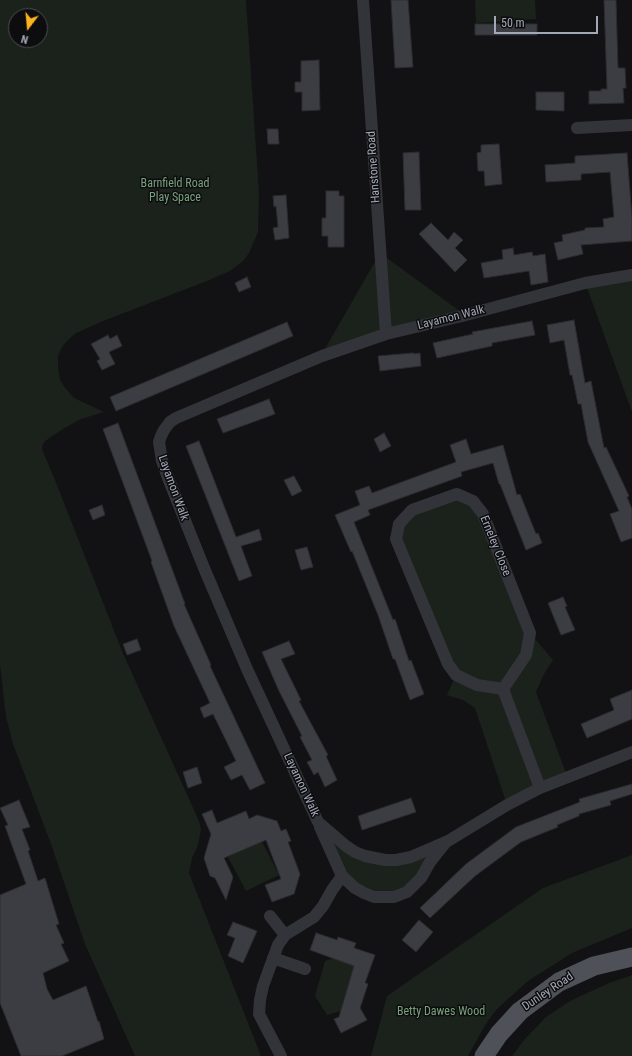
<!DOCTYPE html>
<html>
<head>
<meta charset="utf-8">
<style>
  body { margin:0 }
  #map { position:relative; width:632px; height:1056px; overflow:hidden; background:#121214; font-family:"Roboto Condensed",sans-serif }
  canvas { display:block }
  .north { position:absolute; left:8px; top:8px; width:40px; height:40px; box-sizing:border-box; background:#0d0d0f; border:1px solid #494b52; border-radius:50%; rotate:196deg; font-size:11px; font-weight:700; line-height:16px; text-align:center; color:#a3a8b6 }
  .north::after { content:''; display:block; margin:auto; width:14px; height:18px; background:#feb420; clip-path:polygon(50% 0,100% 100%,50% 72%,0 100%) }
  .scale { position:absolute; left:494px; top:16px; width:104px; height:18px; box-sizing:border-box; border:2px solid #a3a8b6; border-top:0; padding-left:5px; font-size:12px; line-height:14px; white-space:nowrap; color:#a3a8b6; -webkit-text-stroke:3px #0d0d0f; paint-order:stroke }
</style>
</head>
<body>
<div id="map">
<canvas width="632" height="1056"></canvas>
<div class="north">N</div>
<div class="scale">50 m</div>
</div>
<script>
const context = document.querySelector('canvas').getContext('2d');
context.lineJoin = 'round';
function paint(path, color) {
  context.fillStyle = color;
  context.fill(path, 'evenodd');
}
function shape(rows) {
  const path = new Path2D();
  for (const r of rows) {
    path.moveTo(r[0], r[1]);
    for (let i = 2; i < r.length; i += 2) path.lineTo(r[i], r[i + 1]);
  }
  return path;
}
function strokePath(path, color, width, dash) {
  context.strokeStyle = color;
  context.lineWidth = width;
  context.lineCap = dash ? 'butt' : 'round';
  context.setLineDash(dash || []);
  context.stroke(path);
}
function drawText(font, color, halo, rows, align = 'center') {
  context.font = font + ' "Roboto Condensed",sans-serif';
  context.lineWidth = 3;
  context.setLineDash([]);
  context.textBaseline = 'middle';
  context.strokeStyle = halo;
  context.fillStyle = color;
  for (const [text, x, y, turn = 0] of rows) {
    context.save();
    context.translate(x, y);
    context.rotate((+turn || 0) * Math.PI / 180);
    context.textAlign = isNaN(turn) ? turn : align;
    if (halo) context.strokeText(text, 0, 0);
    context.fillText(text, 0, 0);
    context.restore();
  }
}
paint(shape([
  [0,0,246,0,259,193,258,232,249,253,243,261,230,271,207,281,103,321,76,333,68,340,62,347,58,356,58,367,60,380,66,389,74,398,104,412,81,419,63,429,45,441,43,444,42,449,55,480,122,651,199,821,201,830,198,845,192,858,189,873,261,1056,135,1056,85,944,51,844,13,744,6,717,0,664],
  [16,16,40,16,40,40,16,40],
  [475,0,535,0,536,19,476,23],
  [380,253,461,312,322,354],
  [632,275,632,412,586,285],
  [457,494,473,501,530,633,553,660,544,674,536,692,567,776,507,805,475,708,463,700,447,695,456,675,396,539,412,510],
  [332,835,385,860,448,841,421,878,386,898,342,876],
  [261,840,279,875,246,891,228,857],
  [632,855,632,928,572,953,528,981,497,1009,487,1022,468,1056,371,1056,387,996,543,888],
  [340,956,357,962,341,1011,327,1015,315,996,325,961],
  [632,975,632,1056,512,1056,524,1040,546,1017,570,1001,609,983]
]), '#1a221b');
const building = shape([
  [391,0,408,0,413,67,395,68,391,0],
  [604,0,616,0,618,68,625,68,626,88,623,88,624,103,589,104,589,91,601,91,601,89,607,89,604,0],
  [475,24,537,24,537,35,475,35,475,24],
  [319,60,320,110,302,111,302,92,295,92,295,82,301,82,301,61,319,60],
  [536,92,564,92,564,111,536,110,536,92],
  [267,129,278,129,279,144,268,144,267,129],
  [499,144,502,184,485,186,484,171,478,171,477,153,481,152,481,145,499,144],
  [419,152,421,210,405,210,403,153,419,152],
  [627,153,632,218,632,241,581,245,583,254,558,260,554,243,563,241,562,235,585,230,585,228,604,227,603,219,614,217,610,172,581,174,581,180,546,182,545,165,575,163,575,156,627,153],
  [326,191,339,191,339,196,344,196,344,247,328,247,328,236,322,236,322,218,326,218,326,191],
  [286,195,289,238,275,240,273,228,278,227,276,206,274,207,273,196,286,195],
  [431,223,448,240,454,232,463,240,455,248,467,260,455,272,419,234,431,223],
  [513,248,514,255,532,252,533,256,545,254,548,282,531,285,529,271,484,278,481,263,503,259,502,250,513,248],
  [247,277,251,287,239,292,235,283,247,277],
  [574,320,585,383,591,381,604,448,606,447,629,496,627,497,632,509,632,538,621,542,610,514,619,511,588,442,581,404,578,404,572,375,570,375,564,340,550,343,547,325,574,320],
  [532,321,535,335,492,343,492,346,437,358,433,343,473,334,472,332,532,321],
  [287,322,293,336,116,411,110,397,287,322],
  [108,335,110,339,117,335,122,346,109,352,115,364,102,370,97,361,100,359,91,344,108,335],
  [413,353,413,354,420,353,421,366,380,371,378,356,413,353],
  [269,399,275,414,223,433,217,419,269,399],
  [118,423,185,604,184,604,211,665,210,666,265,783,250,790,242,775,231,780,224,767,236,761,213,714,204,718,200,708,210,703,174,626,151,562,152,561,103,429,118,423],
  [384,433,391,446,380,452,374,439,384,433],
  [466,439,471,454,503,445,517,495,520,494,536,534,538,533,542,543,526,550,500,484,499,484,493,463,461,472,462,476,368,510,370,515,354,522,393,620,395,619,409,661,411,660,424,694,410,700,395,659,393,659,378,615,352,551,351,552,335,515,360,505,355,491,369,486,372,493,456,462,450,445,466,439],
  [199,441,236,537,259,529,262,540,241,546,252,576,239,581,186,446,199,441],
  [294,476,302,491,292,496,284,480,294,476],
  [102,505,105,515,93,520,89,510,102,505],
  [307,547,313,567,301,570,295,550,307,547],
  [563,597,567,606,565,607,575,630,561,635,548,603,563,597],
  [137,639,141,650,127,655,123,644,137,639],
  [289,641,295,654,281,659,301,700,299,701,328,755,326,756,337,780,325,787,318,772,314,775,307,762,312,760,300,737,302,736,279,691,262,652,289,641],
  [632,690,632,719,587,738,581,724,614,710,610,699,632,690],
  [197,767,202,783,188,788,183,772,197,767],
  [632,784,632,794,610,801,611,805,579,814,579,816,557,825,558,827,521,842,475,876,430,918,420,908,466,864,516,827,580,802,579,799,632,784],
  [411,798,416,812,362,830,358,816,411,798],
  [19,800,30,827,22,829,30,850,28,851,38,881,45,878,59,924,56,925,64,943,61,944,69,961,43,973,47,989,53,1000,86,986,98,1022,99,1021,104,1039,62,1056,21,1056,0,1003,0,895,26,884,5,826,8,825,0,808,19,800],
  [212,810,217,823,246,811,249,819,257,815,277,821,281,831,286,829,291,841,288,842,300,874,294,894,272,902,265,885,281,879,266,840,224,858,233,877,226,900,215,878,210,876,204,858,211,834,202,814,212,810],
  [419,920,433,932,416,952,402,940,419,920],
  [233,922,257,931,243,963,228,956,235,938,227,935,233,922],
  [316,933,337,940,338,937,356,943,354,948,375,955,365,983,368,984,360,1008,367,1020,341,1033,334,1019,339,1017,354,966,310,950,316,933]
]);
paint(building, '#3c3d42');
strokePath(building, '#2c2c30', 1);
strokePath(shape([
  [363,0,386,334],
  [577,128,632,125],
  [632,275,585,283,462,316,386,334,322,356,176,418,170,422,164,430,161,436,159,442,162,461,168,478,204,568,247,669,318,822,346,846,355,852,365,856,385,860,396,860,411,857,448,841,507,805,540,788,632,752],
  [503,689,526,655,530,633,483,514,473,501,457,494,412,510,399,524,396,539,448,664,456,675,477,685,503,689,540,788],
  [342,876,355,888,364,893,374,897,394,897,407,892,421,878,430,862,446,842],
  [270,916,285,935],
  [273,958,305,969],
  [281,1056,259,1014,260,1000,263,986,278,945,285,935,314,917,323,906,332,890,342,876,320,827]
]), '#333439', 12);
strokePath(shape([
  [484,1056,499,1034,520,1011,559,982,594,966,632,957]
]), '#4f5158', 19);
drawText('12px', '#a3a8b6', '#0d0d0f', [
  ["Hanstone Road",374,167,-94],
  ["Layamon Walk",451,318,-14],
  ["Layamon Walk",173,488,70],
  ["Erneley Close",495,546,68],
  ["Layamon Walk",301,785,65],
  ["Dunley Road",548,992,-34]
]);
drawText('12px', '#78a27b', '#0d0d0f', [
  ["Barnfield Road",175,184],
  ["Play Space",175,198],
  ["Betty Dawes Wood",441,1012]
]);
</script>
</body>
</html>
